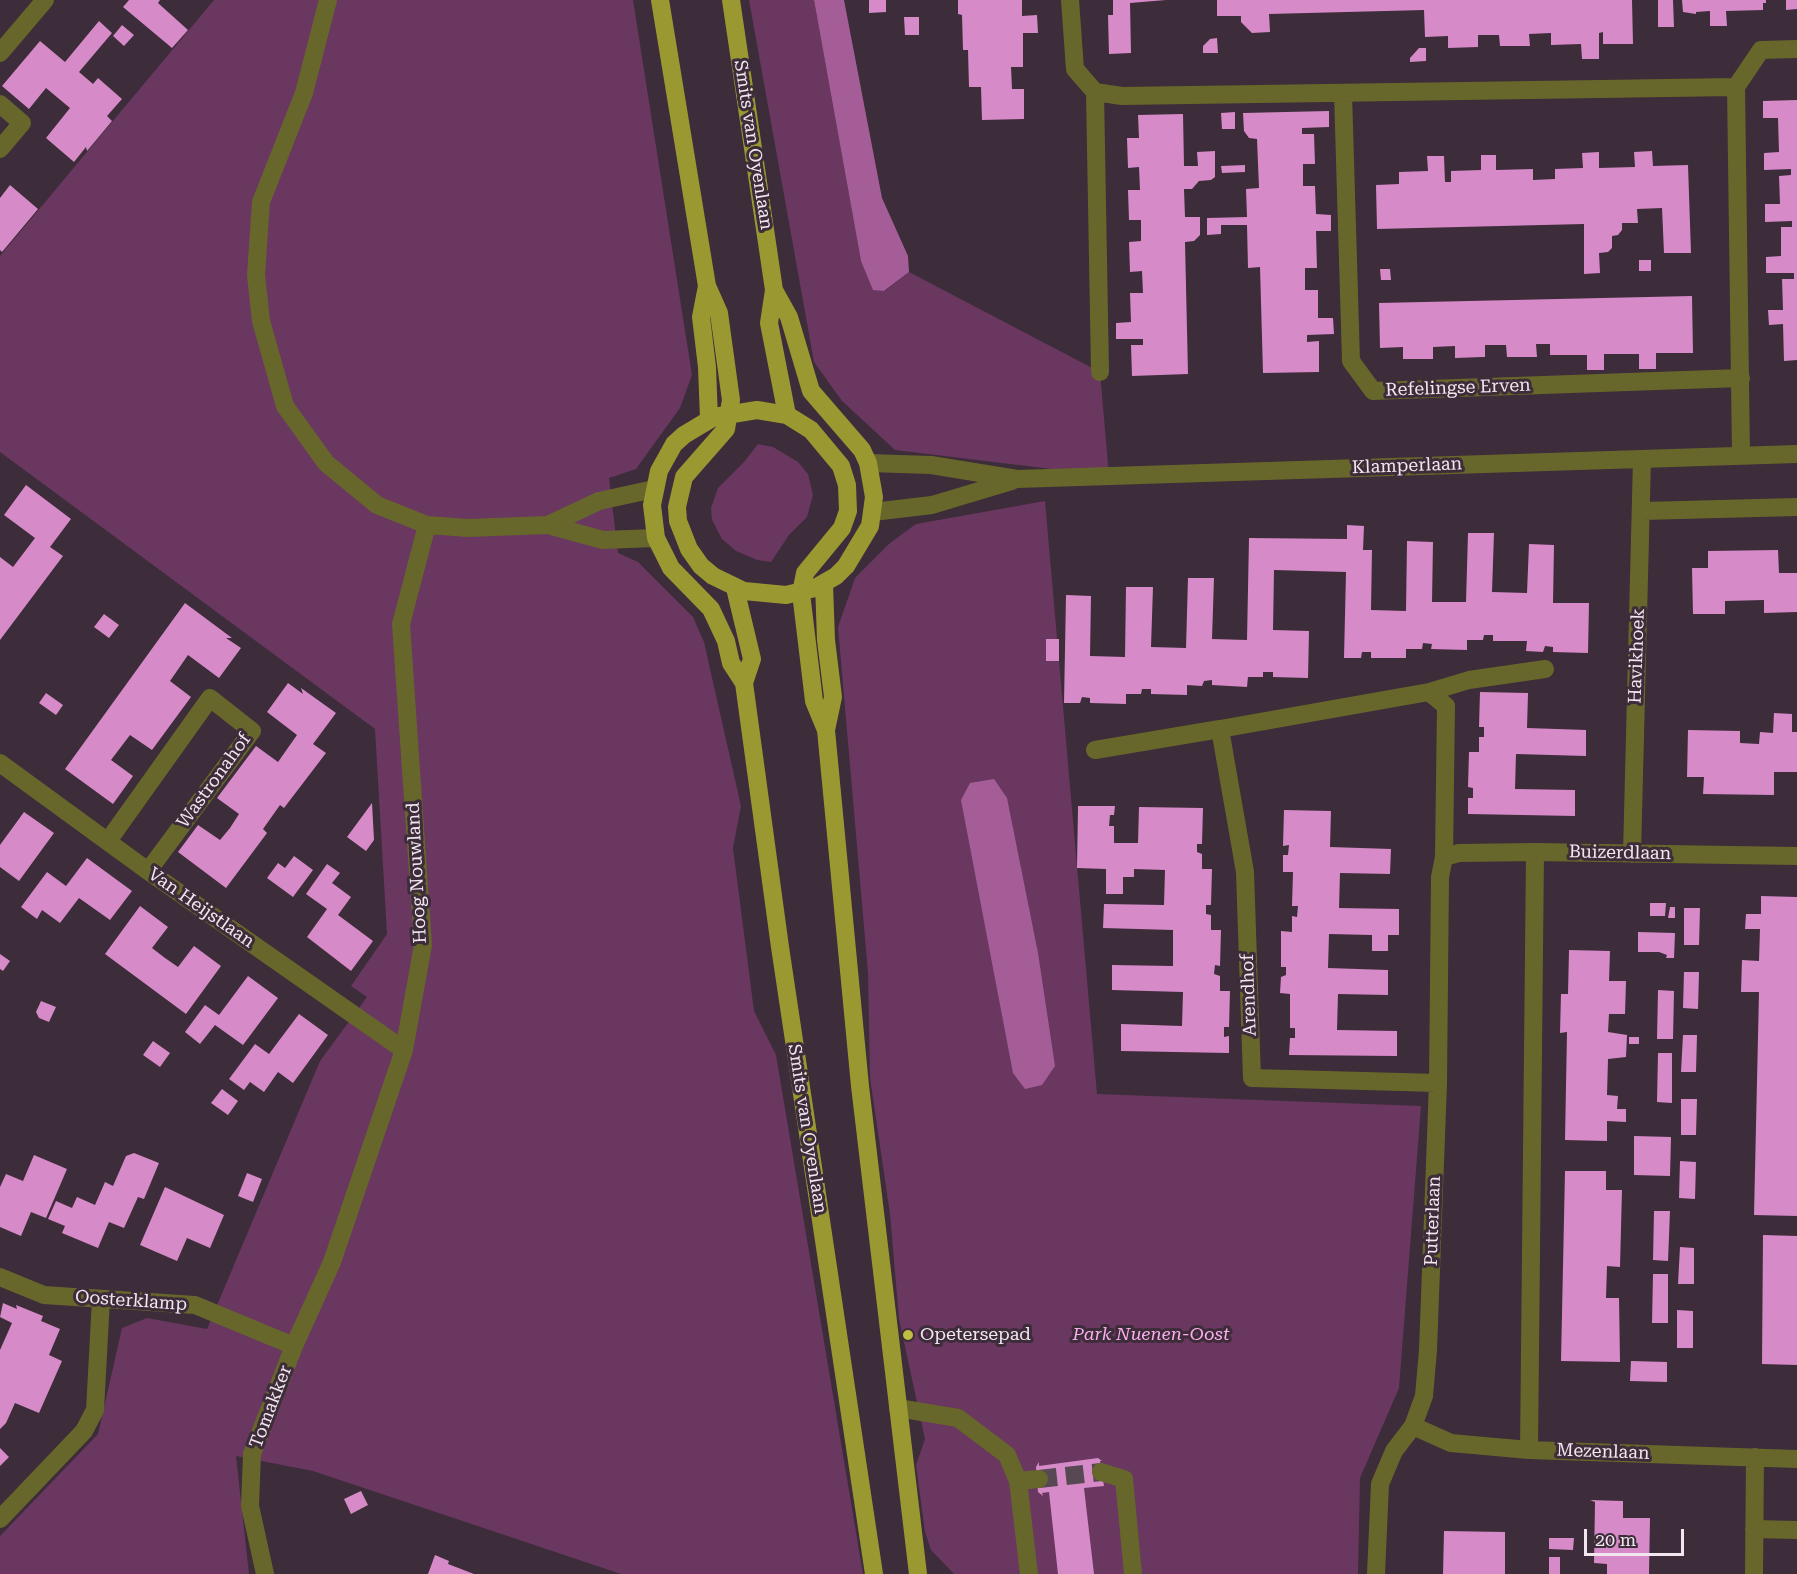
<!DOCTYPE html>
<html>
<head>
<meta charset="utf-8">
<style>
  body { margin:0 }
  #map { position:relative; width:1797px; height:1574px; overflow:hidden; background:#3d2c39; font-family:"Roboto Serif",serif }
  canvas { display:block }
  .scale { position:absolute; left:1584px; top:1529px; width:100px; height:27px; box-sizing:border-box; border:3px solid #f2e7f0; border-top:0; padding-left:8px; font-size:18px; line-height:21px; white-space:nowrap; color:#f2e7f0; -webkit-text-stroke:4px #3d2c39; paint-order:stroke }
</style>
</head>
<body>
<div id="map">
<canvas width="1797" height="1574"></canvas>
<div class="scale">20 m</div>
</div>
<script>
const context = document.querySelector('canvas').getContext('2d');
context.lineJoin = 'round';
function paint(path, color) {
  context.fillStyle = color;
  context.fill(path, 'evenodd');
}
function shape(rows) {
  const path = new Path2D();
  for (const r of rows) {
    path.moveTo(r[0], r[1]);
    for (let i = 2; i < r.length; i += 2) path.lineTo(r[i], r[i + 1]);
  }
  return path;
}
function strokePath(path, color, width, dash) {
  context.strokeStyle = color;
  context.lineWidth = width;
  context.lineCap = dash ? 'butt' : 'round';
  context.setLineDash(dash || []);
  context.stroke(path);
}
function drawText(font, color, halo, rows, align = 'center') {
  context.font = font + ' "Roboto Serif",serif';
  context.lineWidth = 6;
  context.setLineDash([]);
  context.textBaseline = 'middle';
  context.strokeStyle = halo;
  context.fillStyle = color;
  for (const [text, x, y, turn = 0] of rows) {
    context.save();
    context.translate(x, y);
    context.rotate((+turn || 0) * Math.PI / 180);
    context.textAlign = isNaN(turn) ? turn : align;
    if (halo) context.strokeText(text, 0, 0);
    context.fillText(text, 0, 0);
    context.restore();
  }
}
paint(shape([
  [214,0,633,0,692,375,680,408,636,469,609,478,618,553,638,562,693,617,704,642,741,806,733,848,754,1011,776,1055,863,1574,621,1574,313,1471,236,1456,249,1574,0,1574,0,1536,98,1434,122,1328,147,1318,207,1329,320,1061,367,997,351,986,387,934,375,729,0,452,0,256],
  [749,0,814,0,861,261,885,291,909,272,1100,372,1109,476,895,450,842,401,814,362],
  [758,444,773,447,798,462,808,474,813,495,807,517,789,535,771,562,757,560,736,551,722,539,712,520,711,508,718,488,744,462],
  [1045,501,1097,1094,1421,1106,1399,1388,1360,1478,1358,1574,954,1574,931,1550,925,1532,916,1465,925,1439,899,1319,890,1214,870,1078,868,973,838,627,855,578,890,543,916,524]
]), '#693760');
paint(shape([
  [814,0,844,0,882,198,908,256,909,272,884,291,873,290,861,261],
  [994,779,1007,798,1038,953,1055,1066,1042,1085,1025,1089,1013,1073,961,800,970,783]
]), '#a55d98');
paint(shape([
  [129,0,160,0,158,3,188,30,172,48,123,7],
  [869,0,886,0,886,12,869,13],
  [958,0,1022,0,1022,16,1037,15,1038,33,1023,33,1023,67,1011,67,1012,89,1024,89,1024,119,982,120,981,87,969,87,968,50,963,50,962,15,958,14],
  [1113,0,1166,0,1130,3,1131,53,1109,54,1108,15,1113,15],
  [1217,0,1632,0,1633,44,1603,44,1603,32,1599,33,1599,59,1582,59,1581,44,1551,45,1551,33,1529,34,1530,46,1500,46,1499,35,1478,35,1478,47,1448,48,1448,36,1425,37,1424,10,1269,14,1270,32,1252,33,1241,22,1241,16,1217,16],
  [1658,0,1673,0,1674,27,1658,27],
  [1682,0,1766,0,1766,3,1763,3,1763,10,1726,11,1727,26,1710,26,1710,11,1696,12,1696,14,1683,12],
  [1786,0,1797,0,1797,9,1786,10],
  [904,17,919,17,919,35,905,35],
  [99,21,112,33,79,72,93,84,98,78,122,99,107,116,112,121,87,151,86,147,74,162,46,138,70,108,46,88,29,109,2,86,40,41,65,62],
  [122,25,134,35,124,46,113,36],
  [1217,38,1218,53,1203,53,1203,46,1210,39],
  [1419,48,1426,48,1426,61,1410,62,1410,58],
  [1797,100,1797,360,1784,361,1783,324,1769,325,1768,310,1783,310,1782,279,1794,279,1794,273,1766,273,1766,257,1781,256,1781,227,1792,227,1792,221,1765,222,1765,204,1780,204,1779,176,1791,175,1791,169,1764,170,1764,153,1779,152,1778,118,1763,118,1763,101],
  [1329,111,1329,127,1302,128,1302,134,1314,134,1315,164,1303,164,1303,186,1315,186,1316,214,1331,215,1331,231,1316,231,1317,268,1305,268,1305,290,1318,290,1318,318,1333,318,1334,334,1307,335,1307,342,1319,341,1319,372,1263,373,1260,267,1248,268,1247,225,1221,225,1221,234,1207,235,1207,218,1247,217,1246,189,1259,188,1257,139,1249,138,1244,131,1243,113],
  [1235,112,1235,129,1222,129,1221,113],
  [1183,114,1184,166,1198,166,1197,152,1215,151,1215,177,1211,180,1199,181,1192,189,1184,189,1185,217,1200,217,1200,235,1194,241,1185,242,1188,374,1132,376,1131,345,1143,345,1143,339,1116,339,1116,323,1131,322,1130,293,1143,293,1142,271,1130,272,1129,242,1141,241,1141,220,1129,220,1128,190,1140,190,1139,167,1128,168,1127,138,1139,138,1138,115],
  [1652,151,1653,166,1688,165,1691,253,1664,253,1662,208,1637,209,1638,223,1622,223,1622,230,1618,235,1612,236,1612,248,1608,252,1599,253,1600,273,1584,274,1584,224,1377,229,1376,185,1399,184,1399,172,1428,171,1427,156,1444,156,1445,182,1451,182,1451,171,1481,170,1481,155,1496,155,1496,170,1533,169,1533,180,1555,179,1555,169,1583,168,1582,153,1599,152,1599,168,1635,167,1634,152],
  [1245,165,1245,172,1222,173,1221,166],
  [10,185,38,209,2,252,0,250,0,198],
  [1639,260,1651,260,1651,271,1639,271],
  [1380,269,1390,269,1391,280,1381,280],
  [1692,296,1693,353,1656,353,1656,369,1639,369,1639,354,1604,354,1604,370,1587,370,1587,355,1550,355,1550,344,1536,344,1537,357,1507,357,1506,345,1485,345,1485,357,1482,357,1455,358,1455,346,1433,347,1433,359,1403,359,1403,347,1380,348,1379,303],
  [26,485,71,519,50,547,63,556,0,640,0,557,13,567,35,538,4,515],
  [1347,525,1364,526,1363,550,1372,550,1371,610,1406,611,1407,541,1433,542,1432,602,1466,602,1468,533,1494,533,1492,592,1527,593,1529,544,1554,545,1553,603,1589,603,1588,653,1553,652,1553,647,1545,646,1543,652,1526,651,1527,641,1493,641,1493,635,1484,635,1483,640,1467,640,1467,650,1431,649,1432,644,1423,643,1422,649,1406,649,1406,658,1371,658,1371,652,1362,652,1361,658,1344,658,1346,572,1274,570,1273,630,1309,631,1308,678,1273,677,1273,672,1263,672,1263,677,1248,677,1247,687,1212,685,1212,680,1204,681,1202,686,1187,685,1187,695,1151,694,1151,689,1142,689,1141,694,1126,694,1126,704,1090,703,1090,698,1082,697,1080,703,1064,703,1066,595,1091,596,1090,656,1125,657,1126,587,1153,587,1151,647,1186,648,1188,578,1214,578,1212,639,1247,640,1249,538,1347,539],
  [1778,550,1779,573,1797,573,1797,612,1764,613,1764,600,1725,601,1725,614,1693,614,1692,568,1708,568,1708,551],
  [185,603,232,638,226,638,241,648,219,678,188,655,170,681,191,697,152,750,130,735,111,760,133,776,113,804,65,769],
  [104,614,119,625,109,638,94,627],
  [1046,639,1059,639,1059,661,1046,661],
  [288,683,303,694,301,688,336,713,313,744,326,753,284,808,280,805,263,829,267,833,226,888,178,852,198,825,220,840,230,828,239,814,217,798,256,746,278,762,297,735,267,712],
  [1480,692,1528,693,1527,728,1586,730,1586,756,1516,754,1515,789,1575,790,1575,816,1468,814,1468,798,1473,798,1473,788,1468,787,1469,752,1479,752,1479,737,1484,737,1484,727,1479,727],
  [46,693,63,705,56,715,39,703],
  [1774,713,1792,714,1792,732,1797,732,1797,772,1774,772,1774,795,1703,794,1704,777,1687,777,1688,730,1740,731,1740,743,1759,744,1760,732,1773,733],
  [372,803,374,840,366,851,347,837],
  [1078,806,1115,806,1114,815,1110,815,1109,826,1114,826,1114,843,1138,843,1139,807,1203,808,1202,844,1197,844,1197,852,1202,854,1202,869,1212,869,1211,905,1206,905,1206,914,1211,915,1211,930,1221,930,1220,966,1215,965,1214,974,1220,976,1220,991,1230,991,1229,1027,1224,1027,1224,1037,1229,1036,1229,1053,1121,1051,1121,1024,1182,1026,1183,992,1112,990,1112,965,1173,966,1173,930,1103,928,1104,904,1164,905,1165,870,1134,869,1134,877,1123,877,1123,894,1106,894,1106,869,1077,868],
  [1284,810,1331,811,1330,847,1391,849,1390,874,1340,873,1339,908,1399,909,1399,935,1388,935,1388,951,1372,951,1372,935,1329,934,1328,968,1388,970,1388,995,1338,994,1337,1030,1397,1031,1397,1056,1289,1055,1290,1038,1295,1038,1295,1028,1290,1028,1290,994,1280,993,1281,977,1286,975,1286,967,1281,967,1281,931,1292,932,1292,916,1297,917,1298,906,1292,906,1293,872,1283,872,1283,855,1288,855,1289,845,1283,846],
  [24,812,54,833,19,881,0,867,0,845],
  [294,856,313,870,293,897,267,878,278,863,285,868],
  [87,858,132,891,110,920,79,898,60,923,42,910,37,919,21,907,47,872,66,886],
  [327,864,340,873,332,883,351,897,338,915,373,941,351,971,307,937,327,909,306,894],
  [1761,896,1797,897,1797,1216,1754,1215,1759,992,1741,992,1742,960,1759,961,1760,929,1745,929,1746,914,1761,914],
  [1650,903,1666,903,1665,916,1650,916],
  [140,906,168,927,152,948,165,958,178,967,194,946,221,966,186,1014,105,954],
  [1670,907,1675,907,1675,918,1668,918],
  [1684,908,1700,908,1699,945,1684,945],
  [1638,932,1675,933,1674,958,1666,958,1667,955,1659,952,1638,952],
  [1569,950,1610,951,1609,981,1626,981,1625,1014,1609,1014,1608,1032,1627,1035,1626,1057,1608,1059,1607,1095,1618,1096,1617,1109,1626,1109,1626,1122,1607,1121,1607,1141,1565,1140,1567,1032,1560,1033,1561,994,1568,994],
  [0,954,10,961,3,971,0,969],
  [1684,972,1699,972,1698,1009,1683,1008],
  [248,976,278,998,243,1045,215,1025,200,1044,185,1032,205,1005,219,1015],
  [1658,990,1674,991,1673,1039,1657,1039],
  [41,1001,56,1007,49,1022,39,1018,36,1012],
  [299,1014,328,1035,293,1083,278,1072,264,1092,250,1082,244,1090,229,1079,255,1044,269,1054],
  [1683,1035,1697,1035,1696,1072,1681,1072],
  [1629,1037,1639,1037,1639,1044,1629,1044],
  [153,1041,170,1053,160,1067,143,1055],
  [1658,1053,1672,1053,1672,1103,1657,1102],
  [222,1089,238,1101,228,1115,211,1103],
  [1681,1099,1697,1099,1696,1135,1681,1135],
  [1634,1136,1671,1137,1670,1176,1634,1175],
  [134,1153,159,1163,144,1199,138,1197,124,1228,109,1222,98,1248,62,1233,65,1226,48,1219,56,1201,72,1208,77,1197,95,1205,105,1182,113,1186,126,1156],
  [34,1155,67,1169,46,1218,31,1212,21,1236,0,1227,0,1187,6,1174,23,1181],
  [1680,1161,1696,1162,1695,1199,1679,1198],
  [1565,1171,1606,1171,1606,1190,1622,1190,1620,1267,1607,1266,1606,1298,1619,1298,1620,1362,1561,1361],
  [247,1173,262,1179,253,1202,238,1196],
  [165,1187,224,1215,210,1248,187,1238,177,1261,140,1245],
  [1654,1211,1670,1211,1668,1261,1653,1260],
  [1763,1235,1797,1236,1797,1365,1762,1364],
  [1680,1247,1694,1248,1694,1284,1678,1284],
  [1653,1274,1668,1274,1668,1323,1652,1323],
  [3,1303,17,1309,16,1305,43,1316,41,1321,60,1329,49,1355,62,1361,39,1413,15,1403,6,1423,0,1429,0,1350,12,1323,0,1317],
  [1677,1310,1693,1311,1693,1348,1677,1348],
  [1631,1361,1667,1362,1667,1382,1630,1381],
  [0,1448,9,1457,0,1466],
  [1098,1458,1102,1461,1100,1461,1104,1486,1084,1488,1094,1574,1058,1574,1049,1492,1042,1493,1043,1496,1038,1492,1036,1467,1039,1462,1039,1466],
  [361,1491,368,1505,351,1514,344,1499],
  [1590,1500,1623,1501,1623,1518,1650,1518,1649,1574,1607,1574,1607,1564,1594,1563,1595,1502],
  [1444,1531,1505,1532,1505,1574,1443,1574],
  [1549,1538,1574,1538,1573,1550,1549,1549],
  [435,1555,449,1561,448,1564,474,1574,428,1574],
  [1549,1557,1560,1557,1560,1574,1549,1574]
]), '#d68bc8');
strokePath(shape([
  [1039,1479,1101,1472]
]), '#584854', 18, [18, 9]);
strokePath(shape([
  [328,0,304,93,261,202,256,275,261,321,285,406,326,463,377,505,427,525,468,528,548,525,603,540,656,538],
  [1070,0,1075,69,1095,92,1122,96,1736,87,1741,455],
  [0,53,45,0],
  [1736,87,1761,50,1797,49],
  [1095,92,1100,372],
  [1343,93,1351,361,1373,391,1741,378],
  [0,104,22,123,0,149],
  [868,463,931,465,1017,479,1797,454],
  [1642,511,1797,507],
  [873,512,932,505,1012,481],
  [548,525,599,501,654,489],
  [1429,692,1469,680,1545,669],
  [1095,750,1220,729],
  [0,763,148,871,404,1050],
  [108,841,210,698,252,731,148,871],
  [1632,854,1642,459],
  [1444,857,1459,853,1535,852,1797,856],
  [0,1277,44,1295,195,1305,294,1346],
  [898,1408,958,1418,1007,1455,1018,1481,1029,1574],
  [1413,1426,1451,1443,1529,1450,1797,1459],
  [1529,1450,1535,852],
  [1101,1472,1124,1479,1133,1574],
  [1018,1481,1039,1479],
  [0,1519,84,1431,95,1410,101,1299],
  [1754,1529,1797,1530],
  [265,1574,250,1506,252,1454,294,1346,332,1262,404,1050,423,945,401,624,427,525],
  [1376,1574,1380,1484,1394,1451,1413,1426,1424,1396,1428,1350,1438,1083,1440,877,1444,857,1446,706,1429,692,1220,729,1245,872,1252,1078,1438,1083],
  [1754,1574,1755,1457]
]), '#67672b', 18);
strokePath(shape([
  [660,0,707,286,719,313,731,400,726,429,684,477,677,507,678,521,689,549,701,566,713,576,744,591,786,595,815,588,836,576,846,566,870,526,874,497,868,463,862,450,811,391,789,317,774,290],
  [731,0,774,290,769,323,787,415],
  [707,286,701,317,707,367,709,419],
  [824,584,826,640,833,697,826,730,860,1086,918,1574],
  [735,588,752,659,744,683],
  [826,730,814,701,801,593,805,573,842,528,848,511,847,485,841,466,811,430,787,415,757,410,714,417,684,435,674,444,659,471,652,505,656,538,671,568,711,609,726,641,731,663,744,683,780,947,874,1574]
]), '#999831', 18);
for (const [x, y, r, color] of [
  [908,1335,6,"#bfbe41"]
]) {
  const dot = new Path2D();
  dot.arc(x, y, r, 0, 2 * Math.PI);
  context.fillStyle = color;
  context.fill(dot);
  strokePath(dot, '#3d2c39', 2);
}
drawText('18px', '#f2e7f0', '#3d2c39', [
  ["Smits van Oyenlaan",753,145,81],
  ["Refelingse Erven",1458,388,-2],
  ["Klamperlaan",1407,466,-2],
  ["Havikhoek",1637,656,-88],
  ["Wastronahof",214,781,-54],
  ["Buizerdlaan",1620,853,1],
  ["Hoog Nouwland",417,873,-93],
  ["Van Heijstlaan",201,908,35],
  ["Arendhof",1249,995,-92],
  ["Smits van Oyenlaan",807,1129,81],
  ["Putterlaan",1433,1221,-88],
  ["Oosterklamp",131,1301,4],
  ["Tomakker",271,1407,-69],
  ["Mezenlaan",1603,1452,2]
]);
drawText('18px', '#f2e7f0', '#3d2c39', [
  ["Opetersepad",920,1335]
], 'left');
drawText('italic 18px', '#fcaeec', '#3d2c39', [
  ["Park Nuenen-Oost",1151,1335]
]);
</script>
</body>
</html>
